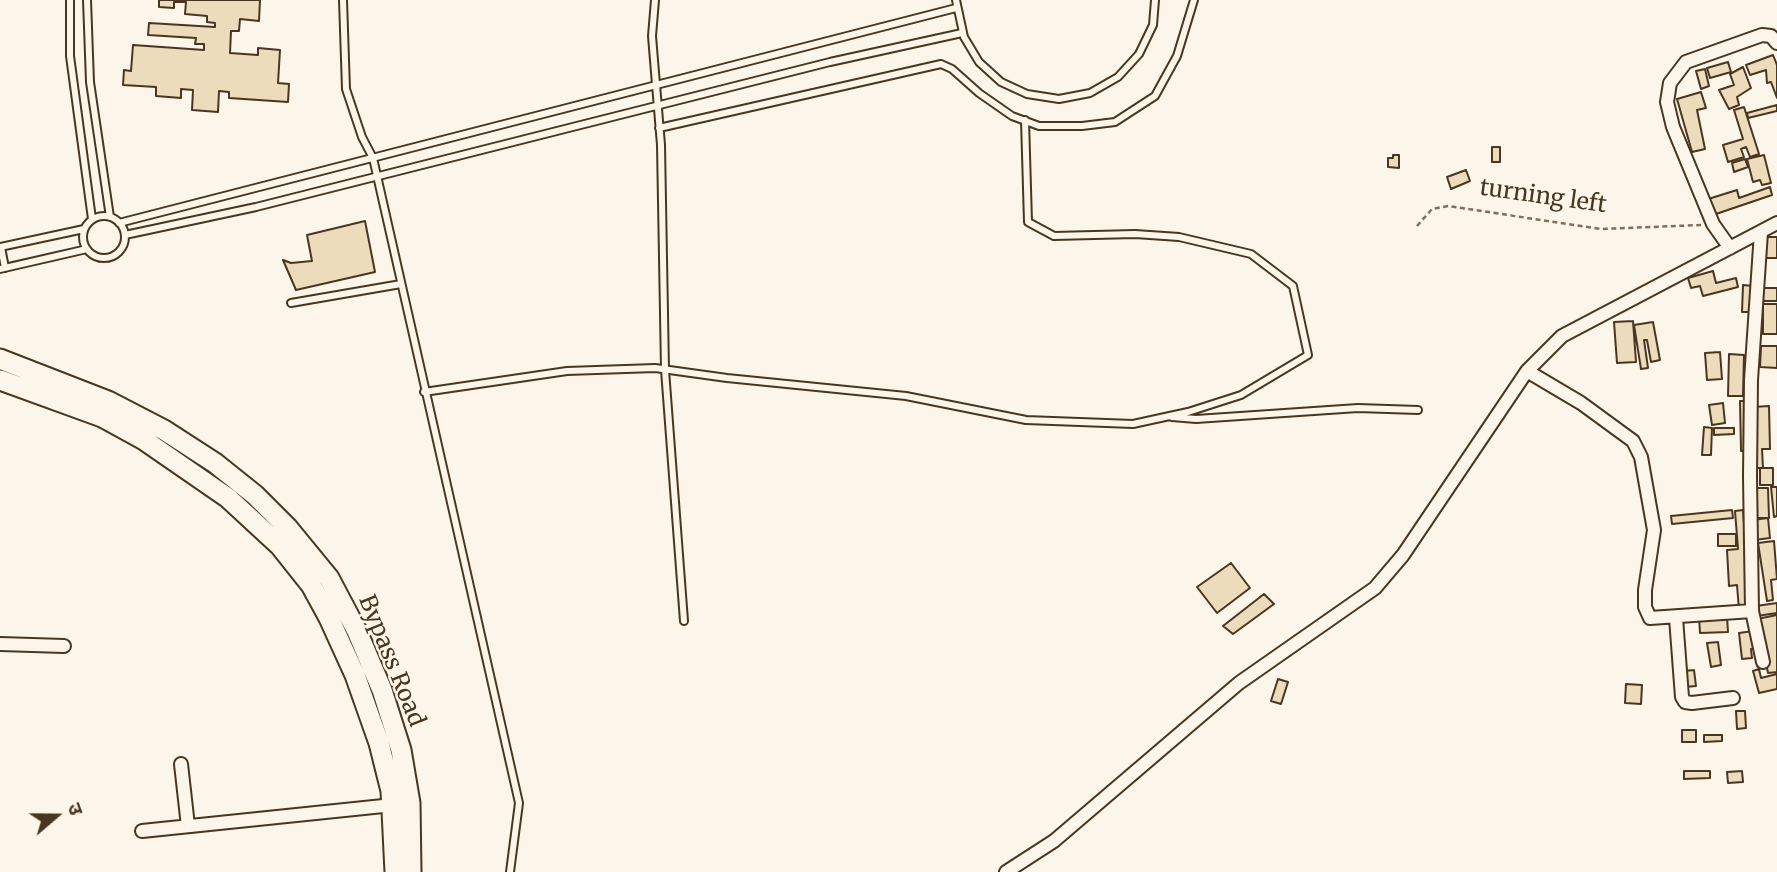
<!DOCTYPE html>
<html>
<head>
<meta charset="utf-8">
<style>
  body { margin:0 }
  #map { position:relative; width:1777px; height:872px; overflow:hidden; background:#fbf6e9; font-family:Merriweather,"Noto Sans Devanagari",serif }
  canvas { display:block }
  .north { position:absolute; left:21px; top:781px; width:70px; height:70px; -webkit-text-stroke:5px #fbf6e9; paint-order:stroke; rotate:70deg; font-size:19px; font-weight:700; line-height:28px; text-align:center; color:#4a3520 }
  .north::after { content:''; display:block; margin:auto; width:24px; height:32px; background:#4a3520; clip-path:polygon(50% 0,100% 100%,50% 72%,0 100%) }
</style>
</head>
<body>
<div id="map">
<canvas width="1777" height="872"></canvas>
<div class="north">उ</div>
</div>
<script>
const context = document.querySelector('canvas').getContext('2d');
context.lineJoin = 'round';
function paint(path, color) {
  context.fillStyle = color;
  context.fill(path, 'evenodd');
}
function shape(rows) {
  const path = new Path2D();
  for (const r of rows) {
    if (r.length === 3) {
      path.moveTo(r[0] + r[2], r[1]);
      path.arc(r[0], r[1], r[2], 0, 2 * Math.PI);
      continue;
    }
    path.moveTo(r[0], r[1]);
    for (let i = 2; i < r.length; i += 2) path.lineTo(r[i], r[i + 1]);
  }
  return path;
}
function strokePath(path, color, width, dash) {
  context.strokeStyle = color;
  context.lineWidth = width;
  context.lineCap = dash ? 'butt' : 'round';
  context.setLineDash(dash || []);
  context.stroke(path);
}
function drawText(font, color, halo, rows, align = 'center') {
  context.font = font + ' Merriweather,serif';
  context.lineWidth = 5;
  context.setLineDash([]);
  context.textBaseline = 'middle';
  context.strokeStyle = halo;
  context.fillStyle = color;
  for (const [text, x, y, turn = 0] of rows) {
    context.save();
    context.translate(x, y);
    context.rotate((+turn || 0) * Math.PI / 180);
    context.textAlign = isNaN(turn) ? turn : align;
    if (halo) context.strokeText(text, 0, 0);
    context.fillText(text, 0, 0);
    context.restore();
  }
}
const building = shape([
  [159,0,260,0,259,21,240,19,239,31,231,31,230,53,258,55,258,48,280,50,278,83,289,84,288,102,229,98,229,92,219,91,218,112,192,110,193,90,181,89,181,98,156,96,156,87,123,85,124,70,131,71,133,45,204,50,204,44,195,44,196,38,148,35,149,23,215,27,215,23,207,22,207,16,185,14,186,2,174,2,174,8,159,7,159,0],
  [1773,55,1777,65,1777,98,1771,82,1767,83,1766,70,1750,75,1746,65,1773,55],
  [1728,62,1731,72,1710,78,1707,68,1728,62],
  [1743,67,1751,88,1737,97,1739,105,1729,109,1719,90,1734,85,1730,74,1743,67],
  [1705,69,1709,86,1701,89,1696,71,1705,69],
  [1701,92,1706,108,1697,110,1705,149,1692,152,1677,99,1701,92],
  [1777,105,1777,111,1748,118,1747,113,1777,105],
  [1744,107,1759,154,1750,157,1746,147,1741,149,1744,157,1728,162,1723,145,1743,139,1734,110,1744,107],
  [1492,147,1500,147,1500,162,1492,162,1492,147],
  [1393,155,1399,155,1399,168,1388,167,1388,158,1393,158,1393,155],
  [1764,155,1771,183,1762,185,1760,180,1753,182,1747,159,1764,155],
  [1745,159,1748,167,1734,172,1732,163,1745,159],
  [1466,170,1470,181,1451,189,1447,177,1466,170],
  [1770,187,1772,195,1710,216,1705,200,1737,190,1739,198,1770,187],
  [365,221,375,272,296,290,283,260,291,263,312,261,307,235,365,221],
  [1762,237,1777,237,1777,258,1762,258,1762,237],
  [1713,271,1716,283,1736,278,1738,287,1703,296,1700,286,1691,288,1688,278,1713,271],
  [1743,285,1753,286,1752,312,1742,312,1743,285],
  [1763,288,1777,288,1777,301,1763,301,1763,288],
  [1763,304,1777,304,1777,334,1763,334,1763,304],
  [1633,321,1636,362,1617,363,1614,322,1633,321],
  [1653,322,1660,360,1651,362,1647,340,1644,340,1648,368,1641,369,1634,325,1653,322],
  [1761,346,1777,346,1777,368,1760,367,1761,346],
  [1720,352,1722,379,1707,380,1705,353,1720,352],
  [1729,354,1744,355,1743,396,1728,396,1729,354],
  [1740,401,1749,401,1750,451,1741,451,1740,401],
  [1723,403,1725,423,1712,425,1709,405,1723,403],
  [1769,406,1770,449,1762,449,1763,468,1754,468,1753,407,1769,406],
  [1704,427,1712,428,1711,455,1702,455,1704,427],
  [1714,428,1734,428,1734,434,1714,435,1714,428],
  [1760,468,1773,468,1773,485,1760,485,1760,468],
  [1771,487,1777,487,1777,516,1774,517,1771,487],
  [1753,488,1768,488,1769,518,1754,518,1753,488],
  [1732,510,1733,518,1672,524,1671,516,1732,510],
  [1743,510,1750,609,1739,610,1737,585,1729,586,1727,550,1738,549,1735,511,1743,510],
  [1768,518,1770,538,1754,540,1752,520,1768,518],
  [1718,534,1736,534,1736,546,1718,546,1718,534],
  [1774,541,1777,579,1771,580,1773,600,1767,601,1758,543,1774,541],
  [1231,563,1250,588,1217,613,1197,587,1231,563],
  [1264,594,1274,604,1233,634,1223,626,1264,594],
  [1777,603,1777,613,1757,616,1756,606,1777,603],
  [1777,615,1777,672,1768,673,1757,619,1777,615],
  [1727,616,1728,632,1700,633,1699,617,1727,616],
  [1753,631,1756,648,1751,649,1752,658,1742,659,1739,633,1753,631],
  [1718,642,1721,665,1711,667,1707,643,1718,642],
  [1759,669,1761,678,1777,674,1777,689,1759,693,1753,671,1759,669],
  [1694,670,1696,686,1685,687,1684,671,1694,670],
  [1278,679,1288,682,1281,704,1271,701,1278,679],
  [1626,684,1642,685,1641,704,1625,703,1626,684],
  [1736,711,1745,711,1746,728,1737,729,1736,711],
  [1682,730,1696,730,1696,742,1682,742,1682,730],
  [1704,735,1722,735,1722,741,1704,742,1704,735],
  [1684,771,1710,771,1710,778,1684,779,1684,771],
  [1742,771,1743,782,1728,783,1727,772,1742,771]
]);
paint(building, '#ecdcbc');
strokePath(building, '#4a3520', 2);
const lane = shape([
  [70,0,70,56,92,219],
  [87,0,90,82,110,217],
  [343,0,346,89,362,137,373,158,519,803,510,872],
  [655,0,652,36,661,145,665,370,684,621],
  [956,0,964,37,979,62,1001,82,1027,94,1059,99,1090,93,1118,77,1139,54,1153,25,1155,0],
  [659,128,941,64,952,69,979,93,1012,116,1039,126,1082,126,1115,122,1155,96,1177,56,1194,0],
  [104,237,21],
  [119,223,956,8],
  [125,235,256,207,830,62,962,33],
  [0,247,84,229],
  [1,247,5,268],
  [0,269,87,249],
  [291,303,401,284],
  [424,392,567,371,655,368,727,378,906,396,1026,420,1133,424,1188,412,1241,395,1308,355,1293,286,1251,254,1179,237,1135,234,1054,236,1028,222,1025,120],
  [1172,417,1196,419,1358,408,1418,410]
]);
const street = shape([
  [1761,232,1751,380,1750,477,1752,611,1763,662],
  [1730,248,1713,224,1673,127,1667,102,1670,83,1686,62,1762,35,1771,36,1777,43],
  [1527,371,1581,403,1633,441,1641,457,1654,530,1645,590,1645,607,1650,618,1752,611],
  [1676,618,1682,697,1685,702,1692,703,1733,698],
  [0,644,64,646],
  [181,764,188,826],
  [142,831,393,805],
  [1006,872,1054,841,1239,683,1375,588,1403,555,1527,371,1562,336,1777,223]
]);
const primary = shape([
  [0,359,108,401,164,430,215,463,255,495,288,528,329,578,357,631,382,690,401,750,410,803,411,872],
  [0,380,102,417,144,440,228,498,280,546,311,585,329,618,355,675,379,743,391,791,395,872]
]);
strokePath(lane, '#4a3520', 10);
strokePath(street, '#4a3520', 16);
strokePath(primary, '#4a3520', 23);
strokePath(shape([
  [1417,226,1432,209,1448,206,1601,229,1701,225]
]), '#7f6f5c', 2.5, [5, 3.5]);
strokePath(lane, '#fbf6e9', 6);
strokePath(street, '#fbf6e9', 12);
strokePath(primary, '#fbf6e9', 19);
drawText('23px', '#4a3520', '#fbf6e9', [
  ["turning left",1543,197,8],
  ["Bypass Road",391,661,68]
]);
</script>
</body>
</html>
